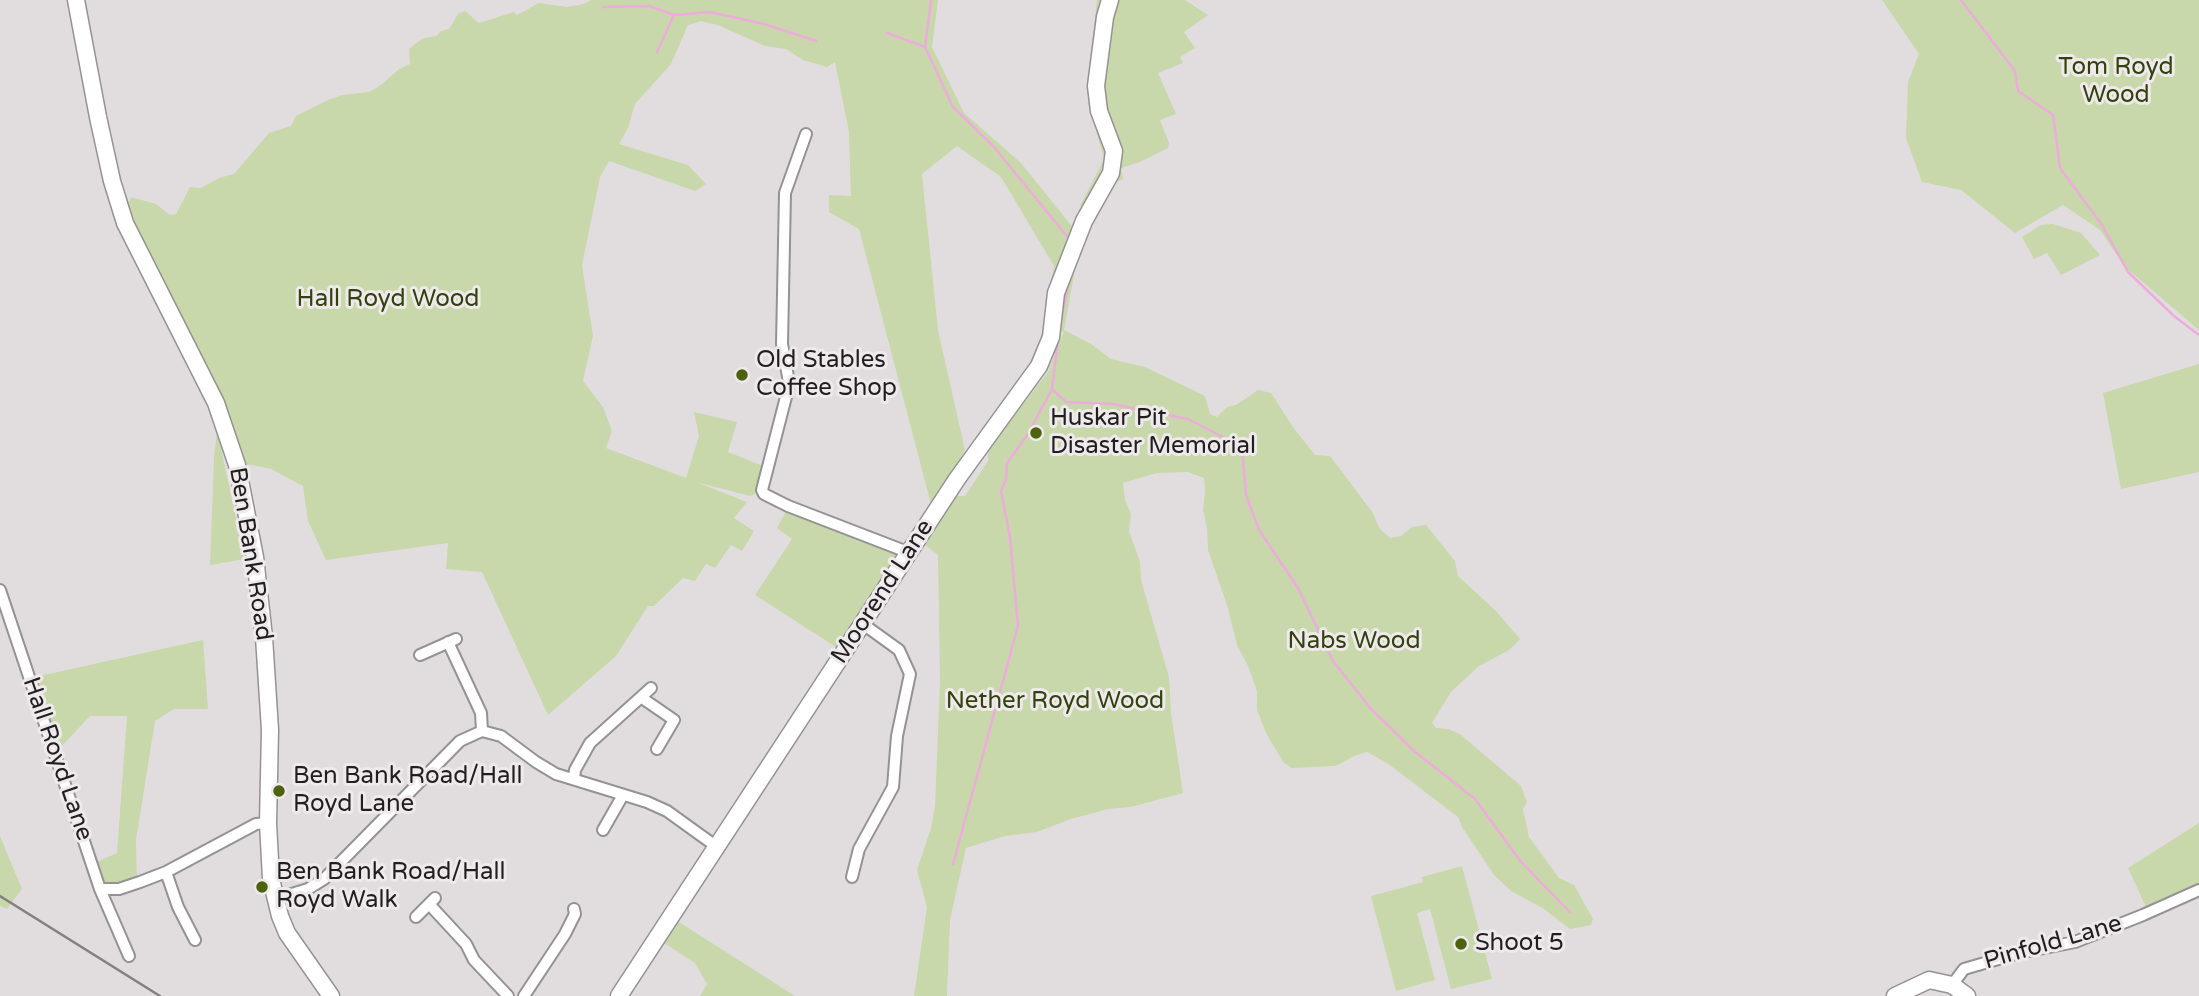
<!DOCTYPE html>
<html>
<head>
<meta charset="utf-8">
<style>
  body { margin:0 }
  canvas { display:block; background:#e1dddf }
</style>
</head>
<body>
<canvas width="2199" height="996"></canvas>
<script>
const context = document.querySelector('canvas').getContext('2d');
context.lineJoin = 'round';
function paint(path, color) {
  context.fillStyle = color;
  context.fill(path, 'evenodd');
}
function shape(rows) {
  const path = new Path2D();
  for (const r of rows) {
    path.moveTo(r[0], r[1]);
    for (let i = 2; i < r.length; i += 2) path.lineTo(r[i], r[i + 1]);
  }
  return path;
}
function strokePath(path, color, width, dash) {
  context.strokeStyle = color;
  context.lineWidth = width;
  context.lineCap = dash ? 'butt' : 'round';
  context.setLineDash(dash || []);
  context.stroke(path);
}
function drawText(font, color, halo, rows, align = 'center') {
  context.font = font + ' "Varela Round",sans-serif';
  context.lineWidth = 6;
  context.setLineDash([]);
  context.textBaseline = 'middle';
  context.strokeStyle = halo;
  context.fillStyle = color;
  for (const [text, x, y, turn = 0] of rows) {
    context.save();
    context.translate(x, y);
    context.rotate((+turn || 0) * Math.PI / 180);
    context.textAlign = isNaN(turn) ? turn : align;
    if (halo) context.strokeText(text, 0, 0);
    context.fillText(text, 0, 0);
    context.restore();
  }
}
paint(shape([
  [591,0,938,0,932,47,964,113,1021,163,1075,230,1076,264,1064,330,1091,344,1111,359,1145,367,1205,396,1210,414,1217,417,1227,407,1236,405,1258,390,1271,393,1295,430,1315,455,1330,456,1373,513,1379,528,1390,538,1401,536,1412,527,1426,525,1455,561,1458,576,1496,611,1520,639,1509,650,1479,666,1451,692,1432,723,1436,728,1448,729,1460,734,1521,786,1527,802,1523,809,1529,837,1559,878,1574,885,1593,919,1591,925,1570,929,1544,909,1511,891,1494,875,1462,827,1458,817,1387,763,1367,752,1354,756,1336,766,1292,768,1284,763,1267,735,1257,710,1257,691,1248,666,1237,645,1228,608,1208,550,1207,528,1203,510,1205,492,1204,478,1188,472,1157,473,1123,483,1125,500,1131,514,1129,531,1140,562,1141,580,1169,677,1171,713,1183,793,1131,807,1108,809,1071,819,1037,832,1005,836,966,848,950,920,947,996,914,996,927,907,917,870,931,828,935,806,940,681,938,555,925,545,954,496,965,496,988,461,988,450,1048,372,1064,331,1040,343,1054,266,1001,177,957,146,922,174,938,330,965,450,932,508,859,229,829,212,829,195,851,196,849,132,835,62,827,67,803,60,786,49,765,46,720,26,701,21,688,25,671,64,635,104,628,128,619,144,688,165,706,184,695,191,609,161,600,177,582,265,593,336,583,381,603,407,612,431,606,448,686,478,699,436,694,412,737,422,728,452,763,466,755,494,750,496,696,482,747,502,734,518,754,531,742,551,731,545,715,568,706,564,695,581,683,578,654,606,648,606,616,656,548,715,482,572,446,569,448,543,326,560,308,521,303,486,271,469,242,463,139,236,128,204,131,197,156,204,170,215,176,214,190,187,201,188,219,178,234,174,269,133,291,126,296,116,328,100,342,95,369,92,381,85,399,69,410,64,409,49,415,44,424,38,436,36,441,31,449,29,458,14,465,11,479,23,514,12,517,15,539,3,567,7,584,4],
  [1097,0,1185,0,1208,15,1184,32,1195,48,1180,57,1183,63,1158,73,1176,114,1160,120,1169,143,1168,148,1140,162,1121,168,1123,179,1114,183,1088,206,1080,206,1104,159,1091,112,1088,78],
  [1882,0,2199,0,2199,330,2125,267,2100,230,2063,205,2015,233,1961,190,1922,182,1906,138,1908,82,1919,54],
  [2053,224,2081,233,2100,255,2061,275,2047,253,2034,259,2022,237,2041,225],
  [2199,364,2199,472,2121,489,2103,393],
  [217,430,245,559,210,565,214,459],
  [787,509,900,554,839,649,755,595,792,539,777,528],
  [203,640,208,709,174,709,155,721,136,840,137,883,100,889,92,864,117,853,127,716,90,716,59,749,35,677],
  [2199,823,2199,884,2146,907,2128,868],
  [0,836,22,889,7,909,0,906],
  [1462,866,1492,979,1451,989,1430,909,1417,913,1435,980,1396,991,1371,896,1423,882,1422,877],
  [679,922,795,996,700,996,707,984,695,963,664,943]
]), '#c8d8aa');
strokePath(shape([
  [931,0,925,47,953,107,994,147,1070,240],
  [1961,0,2015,71,2018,91,2053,115,2060,168,2102,225,2128,272,2174,316,2199,335],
  [603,7,649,6,674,15,710,12,764,24,816,41],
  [887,33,925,47],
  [657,52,674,15],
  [1059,332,1069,280],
  [1052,389,1066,402,1112,404,1188,419,1242,447,1246,495,1259,530,1298,588,1333,661,1371,709,1414,751,1475,799,1521,862,1570,912],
  [953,864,1018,626,1010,537,1001,491,1006,479,1007,463,1028,434,1052,389,1058,338]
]), '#edacdb', 2.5);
const street = shape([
  [806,134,785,193,782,344,789,382,787,393,762,490,764,494,788,506,910,553],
  [0,590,100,889,129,956],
  [448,642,481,713,482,731],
  [420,655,456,639],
  [642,698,674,720,657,749],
  [574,779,575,770,590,743,651,688],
  [603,830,623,795],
  [166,872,178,907,195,940],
  [852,877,859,849,893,787,897,736,910,674,899,650,863,624],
  [100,889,119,889,140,882,166,872,256,824,268,823],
  [275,899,308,889,324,879,460,741,482,731,501,736,536,762,556,774,647,802,667,811,717,847],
  [429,904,466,944,474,960,508,996],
  [416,917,435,898],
  [1952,985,1964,969,2019,953,2075,942,2143,915,2199,890],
  [524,996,565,934,575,914,574,909]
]);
const secondary = shape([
  [76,0,98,117,112,181,125,223,216,403,237,465,255,557,264,637,270,730,268,823,271,879,280,916,287,933,331,996],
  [619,996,957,479,1039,366,1051,337,1056,293,1084,221,1111,173,1114,151,1099,111,1096,86,1105,17,1110,0],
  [1895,996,1929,980,1952,985,1967,996]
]);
strokePath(street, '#959294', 14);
strokePath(secondary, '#959294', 19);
strokePath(street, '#fff', 10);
strokePath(secondary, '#fff', 16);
strokePath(shape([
  [0,896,160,996]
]), '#848182', 2.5);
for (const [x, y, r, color] of [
  [742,375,7,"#4c620c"],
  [1036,433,7,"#4c620c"],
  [279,791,7,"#4c620c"],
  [262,887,7,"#4c620c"],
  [1461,944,7,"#4c620c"]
]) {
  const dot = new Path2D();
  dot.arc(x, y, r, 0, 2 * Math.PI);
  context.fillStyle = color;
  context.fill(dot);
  strokePath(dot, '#eeeaec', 2.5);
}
drawText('24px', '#33410d', '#eeeaec', [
  ["Tom Royd",2116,68],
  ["Wood",2116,96],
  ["Hall Royd Wood",388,300],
  ["Nabs Wood",1354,642],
  ["Nether Royd Wood",1055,702]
]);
drawText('24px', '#201e1f', '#eeeaec', [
  ["Old Stables",756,361],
  ["Coffee Shop",756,389],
  ["Huskar Pit",1050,419],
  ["Disaster Memorial",1050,447],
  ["Ben Bank Road/Hall",293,777],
  ["Royd Lane",293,805],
  ["Ben Bank Road/Hall",276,873],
  ["Royd Walk",276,901],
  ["Shoot 5",1475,944]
], 'left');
drawText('24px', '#201e1f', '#eeeaec', [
  ["Ben Bank Road",250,554,81],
  ["Moorend Lane",883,592,-57],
  ["Hall Royd Lane",57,759,71],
  ["Pinfold Lane",2053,943,-16]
]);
</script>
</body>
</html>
